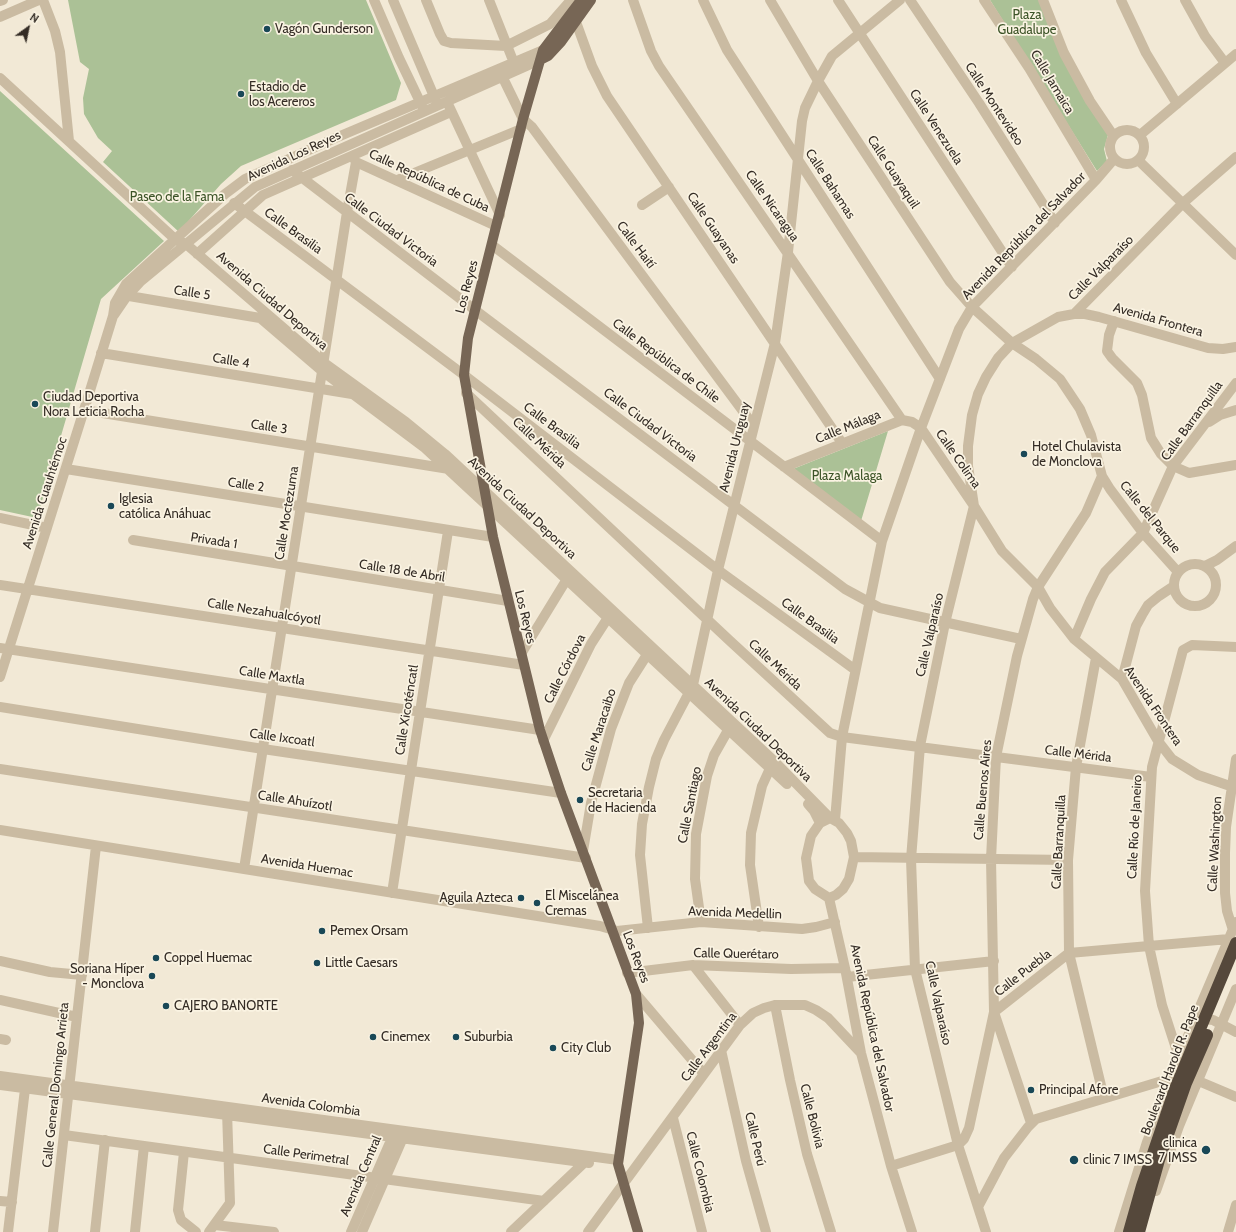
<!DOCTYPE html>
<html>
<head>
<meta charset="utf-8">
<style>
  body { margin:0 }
  #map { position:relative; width:1236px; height:1232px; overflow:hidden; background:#f2e9d6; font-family:Cabin,sans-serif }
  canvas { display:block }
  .north { position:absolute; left:8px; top:8px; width:40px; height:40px; -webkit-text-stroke:3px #faf3e2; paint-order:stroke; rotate:33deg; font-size:11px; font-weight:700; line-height:16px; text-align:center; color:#342c25 }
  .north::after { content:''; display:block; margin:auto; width:14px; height:18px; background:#342c25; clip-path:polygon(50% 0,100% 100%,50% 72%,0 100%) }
</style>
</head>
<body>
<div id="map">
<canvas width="1236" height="1232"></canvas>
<div class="north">N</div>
</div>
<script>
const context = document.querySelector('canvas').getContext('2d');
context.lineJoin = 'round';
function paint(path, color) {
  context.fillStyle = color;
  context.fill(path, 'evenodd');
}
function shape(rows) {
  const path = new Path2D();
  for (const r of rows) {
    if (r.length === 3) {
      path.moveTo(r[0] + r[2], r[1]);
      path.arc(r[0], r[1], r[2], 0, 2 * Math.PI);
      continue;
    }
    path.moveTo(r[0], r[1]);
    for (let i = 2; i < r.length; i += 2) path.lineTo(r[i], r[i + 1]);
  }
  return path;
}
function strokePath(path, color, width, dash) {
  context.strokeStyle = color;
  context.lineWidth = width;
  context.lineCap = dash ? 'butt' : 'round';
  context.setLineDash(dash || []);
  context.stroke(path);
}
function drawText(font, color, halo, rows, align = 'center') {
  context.font = font + ' Cabin,sans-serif';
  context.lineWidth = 3.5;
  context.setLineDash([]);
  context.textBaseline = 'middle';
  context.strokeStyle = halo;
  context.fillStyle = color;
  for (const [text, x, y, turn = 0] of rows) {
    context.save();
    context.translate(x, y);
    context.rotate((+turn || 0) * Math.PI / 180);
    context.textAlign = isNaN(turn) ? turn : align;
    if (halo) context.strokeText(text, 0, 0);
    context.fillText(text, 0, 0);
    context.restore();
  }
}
paint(shape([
  [68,0,366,0,401,83,396,100,241,166,221,184,179,232,103,162,112,151,98,138,84,114,83,98,89,69,80,62],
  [990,0,1040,0,1108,135,1104,149,1107,161,1097,171],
  [0,91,164,241,101,299,37,518,0,510],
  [888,431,861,521,793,469]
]), '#abc196');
strokePath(shape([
  [43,0,55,31,60,52,69,141],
  [374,0,399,58,423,108],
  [393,0,436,101],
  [426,0,440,34,444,41,451,43,506,46,550,24,571,0],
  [489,0,514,63],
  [633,0,651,51,659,66,902,420],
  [703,0,727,50,940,379],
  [770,0,818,81,950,282,972,307,1012,343,1036,359,1060,379,1080,409,1091,435,1102,476,1110,489,1143,533,1178,572],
  [838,0,1012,267],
  [910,0,979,103,1055,223],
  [984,0,1029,68,1096,180],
  [1043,0,1064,53,1090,101,1113,135],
  [1121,0,1146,53,1177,104],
  [1185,0,1205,36,1225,63],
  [0,1,3,0],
  [0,17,39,0],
  [576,22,592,66,607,96,842,443],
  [502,76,523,119,532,127,754,426],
  [0,78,176,240,186,244,323,362,406,422,445,454,774,761,830,818],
  [449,106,500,215],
  [1127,147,17],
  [1140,135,1236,54],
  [353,157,356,162,496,226],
  [1138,160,1236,255],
  [292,170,475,310,845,589,880,608,1021,639],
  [397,180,521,129],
  [234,203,464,375,718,570,854,669],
  [642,205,669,187],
  [492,245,882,541],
  [197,254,263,195,451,112],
  [123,295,260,318],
  [1074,314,1085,314,1099,317,1208,348,1223,349,1236,347],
  [114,315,127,296,140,282,255,187,540,60],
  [259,317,322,371,425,448,787,784],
  [1114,321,1109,335,1107,351,1112,358,1137,383,1142,395,1151,438,1161,454,1173,466,1189,473,1236,465],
  [101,353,352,394],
  [466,393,729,640,830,733,842,737,1151,777],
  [84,410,449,469],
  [1209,422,1220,415,1236,410],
  [784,467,902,420,912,422,921,428,974,506,1002,551,1038,587,1050,608,1074,639,1122,679,1158,741,1172,759,1198,775,1236,788],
  [66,469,493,537],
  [0,518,47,528],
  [133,540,508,601],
  [1195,585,21],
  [1205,566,1217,560,1236,546],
  [0,585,524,665],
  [1074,639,1091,599,1105,572,1143,533,1173,466,1236,383],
  [1236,647,1192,645,1183,650,1152,767,1145,891,1149,946,1162,1005,1183,1070,1189,1077,1236,1097],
  [0,648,540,730],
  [521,654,570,574],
  [1096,658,1076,767,1068,860,1069,953,1104,1098],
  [0,677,84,410,113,316,115,303,126,284,225,194,245,179,333,139,543,50],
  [1122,679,1136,626,1142,615,1148,605,1159,596,1174,586],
  [0,707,263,749,561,793],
  [543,741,591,644,611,613],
  [0,769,586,858],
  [808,804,814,811,820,823],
  [830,818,839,823,847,833,851,841,854,857,849,879,843,889,836,895,829,898,815,889,809,881,806,858,811,836,820,823,830,818],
  [835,820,842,737,882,541,921,428,959,329,972,307,1096,180,1114,159],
  [0,830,600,926,617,931,701,922,802,929,816,927,835,922],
  [583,851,591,803,611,729,629,683,650,650],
  [854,857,1068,860],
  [244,869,347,212,356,162],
  [392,893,448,531],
  [829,898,845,968,861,1053,891,1166,912,1232],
  [701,922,695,879,696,834,707,776,714,755,731,725],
  [759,927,750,865,751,833,762,786,772,764],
  [648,928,640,855,642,824,649,787,656,759,664,740,693,685,718,570,775,343,788,252,802,121,805,108,818,81,832,56,900,0],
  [1233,930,1227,911,1225,893,1225,853,1226,827,1236,759],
  [0,961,50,972,82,975],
  [693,965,740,1025],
  [627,973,693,965,791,969,845,968],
  [847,977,994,961],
  [636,994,704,1074],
  [0,1000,77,1017],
  [775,1005,790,1080,807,1154,831,1232],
  [1198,1021,1204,1019,1213,1020,1236,1032],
  [0,1039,6,1040],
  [721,1050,746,1161,766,1232],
  [0,1076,618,1160],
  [0,1085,589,1163],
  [673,1118,702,1232],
  [1031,1123,994,1012,991,859,996,757,1017,656,1033,599,1038,587,1086,513,1102,476],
  [64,1135,544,1201],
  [184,1152,178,1210,181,1220,196,1232],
  [891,1166,958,1145,964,1139,969,1128,994,1012,1069,953,1229,939],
  [1156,1191,1179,1126,1236,989],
  [0,1201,12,1202],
  [978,1207,1004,1158,1028,1127,1036,1119,1172,1078],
  [215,1225,274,1232],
  [8,1232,25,1089],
  [53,1232,96,846],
  [95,1232,105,1140],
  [135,1232,144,1146],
  [209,1232,230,1203,227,1111],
  [351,1232,395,1131],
  [362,1232,405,1133],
  [511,1232,588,1159],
  [588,1232,740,1025,753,1013,764,1008,775,1005,805,1005,816,1010,828,1018,861,1053],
  [986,1232,958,1145,915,969,911,859,920,746,945,623,974,506,968,466,968,446,972,415,978,394,986,377,998,358,1012,343,1058,317,1074,314,1183,203,1236,157],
  [1119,1232,1147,1142,1193,1023,1236,922],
  [1228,1232,1236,1205]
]), '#cabba2', 10);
strokePath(shape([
  [581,0,543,50,523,119,468,338,464,375,493,537,540,730,561,793,636,994,639,1023,618,1164,638,1232],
  [540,60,548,56,561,42,591,0]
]), '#765', 10);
strokePath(shape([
  [1129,1232,1142,1186,1175,1089,1236,943],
  [1139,1232,1159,1160,1186,1083,1207,1035]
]), '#55483b', 12);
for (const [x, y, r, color] of [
  [267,29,4,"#194857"],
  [241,94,4,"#194857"],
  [35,404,4,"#194857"],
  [1024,454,4,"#194857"],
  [111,506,4,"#194857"],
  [580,800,4,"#194857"],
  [521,898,4,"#194857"],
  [537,903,4,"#194857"],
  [322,931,4,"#194857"],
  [156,958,4,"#194857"],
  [317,963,4,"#194857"],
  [152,976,4,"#194857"],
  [166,1006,4,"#194857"],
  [373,1037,4,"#194857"],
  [456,1037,4,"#194857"],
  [553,1048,4,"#194857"],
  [1031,1090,4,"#194857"],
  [1206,1150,5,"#194857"],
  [1074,1160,5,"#194857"]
]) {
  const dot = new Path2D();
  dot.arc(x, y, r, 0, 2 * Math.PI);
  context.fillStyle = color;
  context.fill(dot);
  strokePath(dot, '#faf3e2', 1.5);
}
drawText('13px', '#3c5327', '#faf3e2', [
  ["Plaza",1027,15],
  ["Guadalupe",1027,30],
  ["Paseo de la Fama",177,197],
  ["Plaza Malaga",847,476]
]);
drawText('13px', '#342c25', '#faf3e2', [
  ["Vagón Gunderson",275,29],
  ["Estadio de",249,87],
  ["los Acereros",249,102],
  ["Ciudad Deportiva",43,397],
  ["Nora Leticia Rocha",43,412],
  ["Hotel Chulavista",1032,447],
  ["de Monclova",1032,462],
  ["Iglesia",119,499],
  ["católica Anáhuac",119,514],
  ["Secretaria",588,793],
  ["de Hacienda",588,808],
  ["El Miscelánea",545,896],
  ["Cremas",545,911],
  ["Aguila Azteca",513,898,"right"],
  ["Pemex Orsam",330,931],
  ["Coppel Huemac",164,958],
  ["Little Caesars",325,963],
  ["Soriana Híper",144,969,"right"],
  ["- Monclova",144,984,"right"],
  ["CAJERO BANORTE",174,1006],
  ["Cinemex",381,1037],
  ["Suburbia",464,1037],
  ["City Club",561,1048],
  ["Principal Afore",1039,1090],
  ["clinica",1197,1143,"right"],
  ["7 IMSS",1197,1158,"right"],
  ["clinic 7 IMSS",1083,1160]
], 'left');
drawText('13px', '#342c25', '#faf3e2', [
  ["Calle Jamaica",1052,82,59],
  ["Calle Montevideo",994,104,57],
  ["Calle Venezuela",936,127,57],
  ["Avenida Los Reyes",294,156,-25],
  ["Calle Guayaquil",893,172,57],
  ["Calle República de Cuba",429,181,25],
  ["Calle Bahamas",830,184,57],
  ["Calle Nicaragua",772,206,55],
  ["Calle Guayanas",713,228,56],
  ["Calle Ciudad Victoria",391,230,37],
  ["Calle Brasilia",293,231,36],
  ["Avenida República del Salvador",1024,236,-46],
  ["Calle Haití",636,245,53],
  ["Calle Valparaíso",1101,268,-45],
  ["Los Reyes",467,287,-75],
  ["Calle 5",192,293,9],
  ["Avenida Ciudad Deportiva",272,301,41],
  ["Avenida Frontera",1158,320,16],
  ["Calle 4",231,361,9],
  ["Calle República de Chile",666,361,37],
  ["Calle Barranquilla",1192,421,-54],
  ["Calle Ciudad Victoria",650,425,37],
  ["Calle Brasilia",552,426,37],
  ["Calle 3",269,427,9],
  ["Calle Málaga",848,427,-22],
  ["Calle Mérida",539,443,43],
  ["Avenida Uruguay",735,447,-76],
  ["Calle Colima",958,459,55],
  ["Calle 2",246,485,9],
  ["Avenida Cuauhtémoc",45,493,-72],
  ["Avenida Ciudad Deportiva",522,508,43],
  ["Calle Moctezuma",287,513,-81],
  ["Calle del Parque",1150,517,51],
  ["Privada 1",214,541,9],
  ["Calle 18 de Abril",402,571,9],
  ["Calle Nezahualcóyotl",264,612,9],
  ["Los Reyes",525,617,76],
  ["Calle Brasilia",810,621,36],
  ["Calle Valparaíso",930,635,-77],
  ["Calle Mérida",775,665,43],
  ["Calle Córdova",565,669,-63],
  ["Calle Maxtla",272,676,9],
  ["Avenida Frontera",1153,706,56],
  ["Calle Xicoténcatl",407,710,-81],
  ["Calle Maracaibo",599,730,-72],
  ["Avenida Ciudad Deportiva",758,730,44],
  ["Calle Ixcoatl",282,738,8],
  ["Calle Mérida",1078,754,7],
  ["Calle Buenos Aires",983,790,-85],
  ["Calle Ahuízotl",295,801,9],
  ["Calle Santiago",690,805,-79],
  ["Calle Río de Janeiro",1135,827,-87],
  ["Calle Barranquilla",1059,842,-87],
  ["Calle Washington",1215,844,-87],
  ["Avenida Huemac",307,866,9],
  ["Avenida Medellin",735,913,2],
  ["Calle Querétaro",736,954,1],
  ["Los Reyes",636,957,69],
  ["Calle Puebla",1023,973,-38],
  ["Calle Valparaíso",938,1003,78],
  ["Avenida República del Salvador",872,1028,78],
  ["Calle Argentina",709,1047,-53],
  ["Boulevard Harold R. Pape",1170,1070,-69],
  ["Calle General Domingo Arrieta",56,1085,-84],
  ["Avenida Colombia",311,1105,8],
  ["Calle Bolivia",812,1116,76],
  ["Calle Perú",755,1139,77],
  ["Calle Perimetral",306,1155,8],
  ["Calle Colombia",700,1172,76],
  ["Avenida Central",361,1176,-67]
]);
</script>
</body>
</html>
